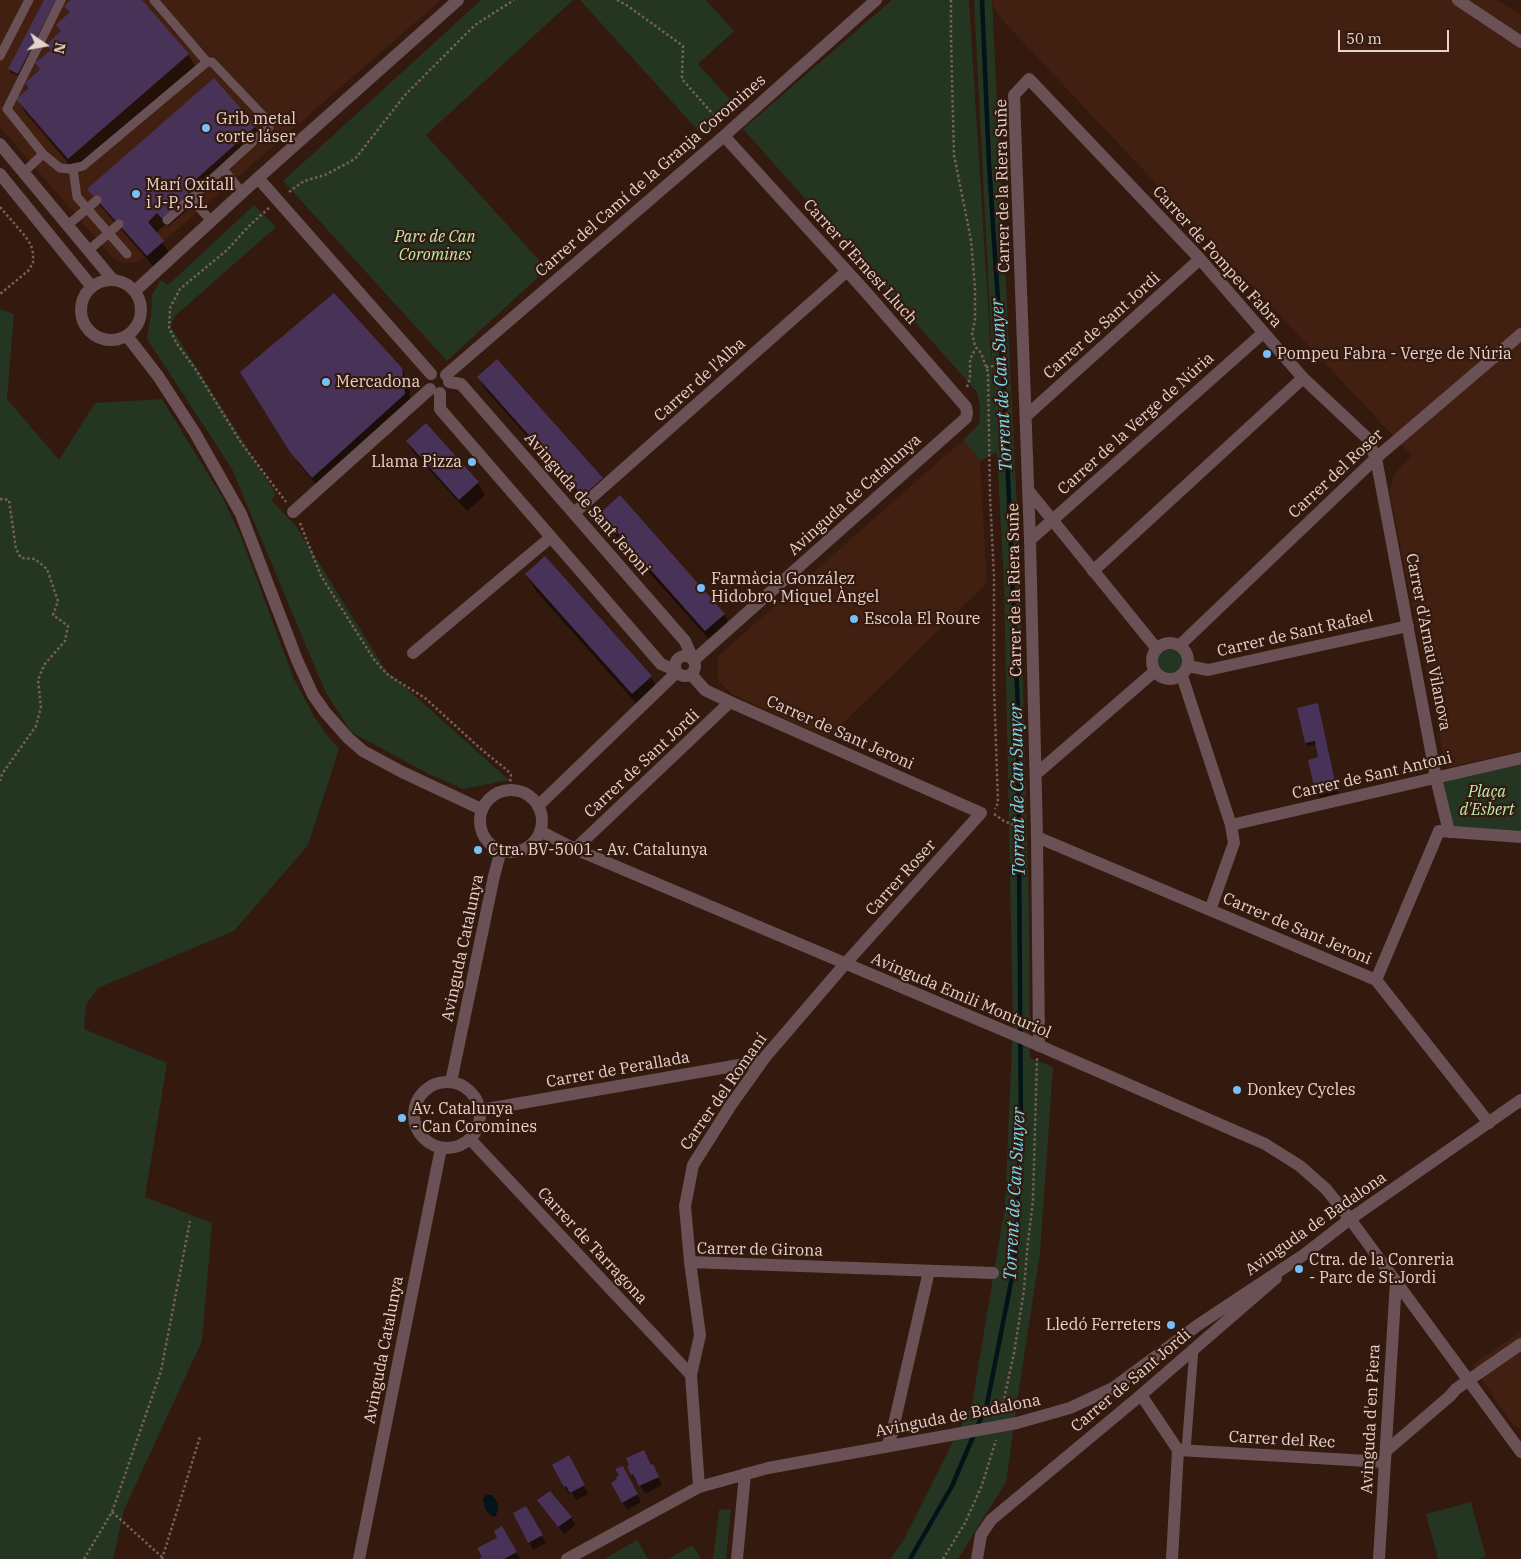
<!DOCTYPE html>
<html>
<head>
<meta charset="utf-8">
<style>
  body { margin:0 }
  #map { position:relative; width:1521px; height:1559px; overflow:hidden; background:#33190e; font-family:"IBM Plex Serif",serif }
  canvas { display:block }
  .north { position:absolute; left:20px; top:20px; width:50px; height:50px; -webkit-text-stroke:4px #33190e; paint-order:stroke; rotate:102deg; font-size:14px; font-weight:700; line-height:20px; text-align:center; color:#e6d3cb }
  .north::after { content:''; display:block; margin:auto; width:18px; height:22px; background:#e6d3cb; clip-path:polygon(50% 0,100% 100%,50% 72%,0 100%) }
  .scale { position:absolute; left:1338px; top:30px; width:111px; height:22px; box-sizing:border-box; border:2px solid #e6d3cb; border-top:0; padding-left:6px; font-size:15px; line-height:18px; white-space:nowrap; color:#e6d3cb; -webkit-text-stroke:4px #33190e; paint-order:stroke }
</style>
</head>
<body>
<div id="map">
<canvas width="1521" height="1559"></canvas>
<div class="north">N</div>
<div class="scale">50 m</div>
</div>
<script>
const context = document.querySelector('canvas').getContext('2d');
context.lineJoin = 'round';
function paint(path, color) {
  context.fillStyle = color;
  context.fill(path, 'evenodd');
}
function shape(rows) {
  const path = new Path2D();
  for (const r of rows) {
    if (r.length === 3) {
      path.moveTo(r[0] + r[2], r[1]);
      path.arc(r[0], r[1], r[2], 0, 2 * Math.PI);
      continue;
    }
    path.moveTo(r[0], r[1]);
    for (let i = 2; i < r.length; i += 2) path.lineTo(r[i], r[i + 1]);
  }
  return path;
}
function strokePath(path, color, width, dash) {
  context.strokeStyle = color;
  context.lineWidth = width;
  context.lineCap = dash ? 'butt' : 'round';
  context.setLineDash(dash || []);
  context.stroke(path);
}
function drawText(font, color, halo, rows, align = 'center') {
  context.font = font + ' "IBM Plex Serif",serif';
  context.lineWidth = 4.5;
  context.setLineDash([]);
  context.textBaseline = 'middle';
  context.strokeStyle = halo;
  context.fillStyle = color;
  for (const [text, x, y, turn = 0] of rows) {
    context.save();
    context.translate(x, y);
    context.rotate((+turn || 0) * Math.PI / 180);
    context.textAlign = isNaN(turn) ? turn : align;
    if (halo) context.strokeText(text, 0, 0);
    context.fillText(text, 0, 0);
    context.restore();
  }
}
paint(shape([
  [0,0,441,0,147,256,137,263,121,262,112,257,0,127],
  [992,0,1497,0,1521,15,1521,751,1446,768,1389,491,1395,473,1412,456,1004,22,993,6],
  [963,440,980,461,987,583,828,738,732,694,718,680,718,656],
  [1521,1331,1521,1430,1512,1424,1472,1365]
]), '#411f11');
paint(shape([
  [481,0,573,0,426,135,547,269,447,361,283,181],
  [580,0,706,0,734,31,698,64,735,105,702,135],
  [892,0,969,0,995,415,974,0,992,0,1020,569,1029,909,1030,1058,1053,1067,1040,1253,1018,1395,1006,1482,958,1559,890,1559,903,1541,972,1404,1005,1206,1013,1021,1004,583,997,452,980,461,963,440,979,424,980,406,977,392,743,129],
  [254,205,276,227,174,317,171,327,276,494,271,500,296,526,385,669,509,780,463,789,429,774,351,732,325,691,232,469,147,339,151,314,152,295,160,280,168,285],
  [0,309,14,314,7,399,59,460,95,403,162,399,224,500,242,539,293,677,315,718,327,735,339,749,308,845,234,931,98,988,86,1005,84,1029,167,1063,145,1197,212,1223,202,1341,124,1510,113,1559,0,1559],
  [1170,661,18],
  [1521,758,1521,837,1450,830,1439,779],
  [1471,1502,1486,1557,1479,1559,1438,1559,1426,1514],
  [731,1509,726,1559,713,1559,719,1510],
  [637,1540,648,1559,604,1559],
  [693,1545,701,1559,668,1559]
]), '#243521');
paint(shape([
  [486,1495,492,1495,498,1503,498,1510,495,1517,490,1515,485,1509,483,1499]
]), '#021419');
paint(shape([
  [45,0,60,0,20,76,11,73,9,69],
  [73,0,141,0,188,54,195,66,75,171,25,112,18,100,30,89,41,70,37,63,51,51,48,45,62,33,57,25,70,13,66,6],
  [255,127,262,139,193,200,195,203,169,226,167,223,156,233,170,254,155,268,96,201,89,189],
  [401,369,409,382,411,407,320,489,299,464,249,385],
  [478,377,602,479,609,491,590,507,485,389],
  [407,441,478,483,485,495,467,511,414,453],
  [601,513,724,614,734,631,716,647,611,530],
  [526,574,651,677,660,693,642,710,536,591],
  [1319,708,1338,793,1320,798,1318,794,1320,758,1317,744,1308,746,1306,743,1298,709],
  [568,1457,588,1494,576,1500,572,1493,569,1494,553,1465],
  [652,1466,662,1485,645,1494,638,1481,636,1482,632,1474],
  [627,1475,641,1502,627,1510,612,1483],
  [539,1501,571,1517,575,1525,564,1534],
  [525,1508,546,1543,533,1550,529,1542],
  [502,1528,520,1559,482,1559,499,1538]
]), '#0007');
strokePath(shape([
  [910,1559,952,1486,987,1404,1015,1262,1021,1133,1018,709,1005,408,989,164,982,0]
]), '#021419', 4.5);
paint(shape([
  [44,0,56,0,18,74,8,69],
  [71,0,142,0,189,54,68,159,16,99,29,88,25,83,40,69,35,63,51,50,46,45,61,31,56,25,70,12,64,6],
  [214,78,256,126,185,189,194,199,166,223,157,213,148,222,164,241,147,256,87,189],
  [334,293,402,368,405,394,312,478,290,452,240,372],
  [497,359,603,478,583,496,477,377],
  [426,423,479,482,459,500,406,441],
  [620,495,725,614,705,631,600,513],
  [545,556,652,676,632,694,525,574],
  [1318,703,1337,790,1316,795,1308,760,1318,757,1315,741,1305,743,1297,708],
  [644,1450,651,1465,653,1464,659,1477,639,1486,633,1474,631,1475,627,1466,629,1465,626,1458],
  [569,1455,585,1485,570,1493,566,1486,564,1487,552,1465],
  [623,1466,638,1494,622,1503,611,1483,617,1479,616,1477,619,1475,615,1469],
  [550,1491,572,1517,558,1527,537,1500],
  [526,1506,543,1535,528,1543,513,1513],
  [502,1526,517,1552,504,1559,479,1559,482,1557,477,1548,497,1538,494,1531]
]), '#493258');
strokePath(shape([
  [617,0,628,6,683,46,682,79,710,111,721,120],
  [951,0,951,39,954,155,971,240,975,288,975,321,972,333,975,346,981,353,988,372,990,496,994,577,994,686,998,803,995,809],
  [289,192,304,181,325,175,355,159,405,95,475,25,514,0],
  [0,207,25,236,31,245,33,253,33,263,28,271,0,294],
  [269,208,250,225,227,250,180,289,170,308,169,328,177,344,196,370,240,441,286,502],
  [986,367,1010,364],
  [967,387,970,378,970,359,976,348],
  [0,499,9,500,16,549,21,558,35,559,47,569,58,601,53,615,68,626,65,641,44,665,38,680,41,707,36,726,2,774,0,781],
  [300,523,321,576,375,661,388,675,425,698,482,750,507,770,511,775,509,789],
  [994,814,1004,821,1025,830],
  [1001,1413,1014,1353,1024,1290,1027,1251,1033,1200,1037,1058],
  [112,1512,162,1557],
  [84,1559,112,1512,161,1371,190,1221],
  [162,1559,200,1437],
  [943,1559,965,1523,982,1485,996,1440]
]), '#776056', 2.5, [2.5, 2.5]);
strokePath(shape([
  [61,0,7,109,43,154,60,168,69,169,83,166,207,62],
  [154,0,207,62,212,62,270,123,269,127,167,220],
  [0,56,29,0],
  [73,168,77,197,127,254],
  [223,169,242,192],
  [24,172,43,154],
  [191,198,211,221],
  [68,225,97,200],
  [89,250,119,224],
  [1186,1450,1194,1349]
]), '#695155', 9);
strokePath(shape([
  [1093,571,1303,378]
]), '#695155', 12);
strokePath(shape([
  [1458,0,1521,42],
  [0,144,113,280],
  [258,178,431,374],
  [135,291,258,178,458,0],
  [446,375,724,136,876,0],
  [449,382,461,384,685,641,692,657],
  [440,393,440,409,661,664,675,670],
  [1026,416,1200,259],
  [1028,490,1157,649],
  [293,512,430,389],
  [574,513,847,271],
  [1030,540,1263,333],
  [1170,661,18],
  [1180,645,1376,458,1521,334],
  [413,653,551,537],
  [685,666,10],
  [694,660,966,418,967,413,966,407,865,291,724,136],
  [1188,666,1208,670,1408,626],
  [1182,676,1231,825,1234,843,1210,910],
  [1036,774,1155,671],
  [538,806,677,672],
  [1231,825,1521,758],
  [1037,837,1376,980,1489,1123],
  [575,849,730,702],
  [1376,980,1439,831,1521,837],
  [1039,1046,1037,837,1030,540,1014,95,1029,79,1200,259,1303,378,1366,437,1376,458,1436,778,1449,832],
  [447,1115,33],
  [451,1082,494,876,501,850],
  [481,1110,762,1061],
  [470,1139,691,1375],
  [690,1262,685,1206,693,1165,731,1105,766,1056,845,964,981,813,730,702,705,690,691,674],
  [1141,1395,1178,1450,1172,1559],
  [887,1446,892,1433,929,1271],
  [1178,1450,1385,1462],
  [1386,1451,1450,1396,1456,1389,1521,1344],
  [699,1487,691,1375,700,1335,690,1262,993,1273],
  [359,1559,441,1148],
  [737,1559,745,1474],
  [977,1559,981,1535,991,1520,1141,1395,1276,1278]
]), '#695155', 12);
strokePath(shape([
  [0,174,92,287],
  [111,310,30],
  [127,336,158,376,195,433,241,514,297,660,313,695,325,712,348,738,363,751,402,772,481,809],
  [511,821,31],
  [540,831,575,849,1024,1039,1265,1144,1300,1166,1326,1189,1350,1219,1521,1452],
  [567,1559,699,1487,768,1468,1017,1423,1070,1408,1113,1388,1198,1325,1305,1254,1350,1219,1521,1100],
  [1379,1559,1396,1281]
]), '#695155', 12);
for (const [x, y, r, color] of [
  [206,128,5,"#76c0f7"],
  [136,194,5,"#76c0f7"],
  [1267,354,5,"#76c0f7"],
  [326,382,5,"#76c0f7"],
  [472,462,5,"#76c0f7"],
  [701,588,5,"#76c0f7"],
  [854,619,5,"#76c0f7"],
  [478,850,5,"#76c0f7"],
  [1237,1090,5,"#76c0f7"],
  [402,1118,5,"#76c0f7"],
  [1299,1269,5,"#76c0f7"],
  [1171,1325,5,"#76c0f7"]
]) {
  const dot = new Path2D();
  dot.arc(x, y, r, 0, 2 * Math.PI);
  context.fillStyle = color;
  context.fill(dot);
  strokePath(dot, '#33190e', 2);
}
drawText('16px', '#e6d3cb', '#33190e', [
  ["Grib metal",216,119],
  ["corte láser",216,137],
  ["Marí Oxitall",146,185],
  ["i J-P, S.L",146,203],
  ["Pompeu Fabra - Verge de Núria",1277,354],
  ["Mercadona",336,382],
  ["Llama Pizza",462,462,"right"],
  ["Farmàcia González",711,579],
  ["Hidobro, Miquel Àngel",711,597],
  ["Escola El Roure",864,619],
  ["Ctra. BV-5001 - Av. Catalunya",488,850],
  ["Donkey Cycles",1247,1090],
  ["Av. Catalunya",412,1109],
  ["- Can Coromines",412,1127],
  ["Ctra. de la Conreria",1309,1260],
  ["- Parc de St.Jordi",1309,1278],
  ["Lledó Ferreters",1161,1325,"right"]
], 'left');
drawText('16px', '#e6d3cb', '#33190e', [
  ["Carrer del Camí de la Granja Coromines",651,176,-41],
  ["Carrer de la Riera Suñe",1003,186,-91],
  ["Carrer de Pompeu Fabra",1217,257,48],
  ["Carrer d'Ernest Lluch",860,262,48],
  ["Carrer de Sant Jordi",1102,326,-42],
  ["Carrer de l'Alba",700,380,-42],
  ["Carrer de la Verge de Núria",1136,424,-42],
  ["Carrer del Roser",1336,474,-43],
  ["Avinguda de Catalunya",855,495,-42],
  ["Avinguda de Sant Jeroni",587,504,49],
  ["Carrer de la Riera Suñe",1015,590,-91],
  ["Carrer de Sant Rafael",1295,634,-13],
  ["Carrer d'Arnau Vilanova",1428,642,79],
  ["Carrer de Sant Jeroni",840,733,24],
  ["Carrer de Sant Jordi",642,764,-43],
  ["Carrer de Sant Antoni",1372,776,-13],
  ["Carrer Roser",901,878,-48],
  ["Carrer de Sant Jeroni",1297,929,23],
  ["Avinguda Catalunya",463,948,-78],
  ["Avinguda Emili Monturiol",961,996,23],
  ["Carrer de Perallada",618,1070,-10],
  ["Carrer del Romaní",724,1092,-55],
  ["Avinguda de Badalona",1316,1224,-35],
  ["Carrer de Tarragona",592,1246,47],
  ["Carrer de Girona",760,1250,1],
  ["Avinguda Catalunya",384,1350,-79],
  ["Carrer de Sant Jordi",1131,1381,-40],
  ["Avinguda de Badalona",958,1416,-11],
  ["Avinguda d'en Piera",1371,1419,-87],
  ["Carrer del Rec",1282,1440,3]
]);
drawText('italic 16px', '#baefb1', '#33190e', [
  ["Parc de Can",435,237],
  ["Coromines",435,255],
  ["Plaça",1487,792],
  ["d'Esbert",1487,810]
]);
drawText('italic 18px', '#75daf1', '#33190e', [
  ["Torrent de Can Sunyer",1002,385,-93],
  ["Torrent de Can Sunyer",1018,790,-91],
  ["Torrent de Can Sunyer",1015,1194,-87]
]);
</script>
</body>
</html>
